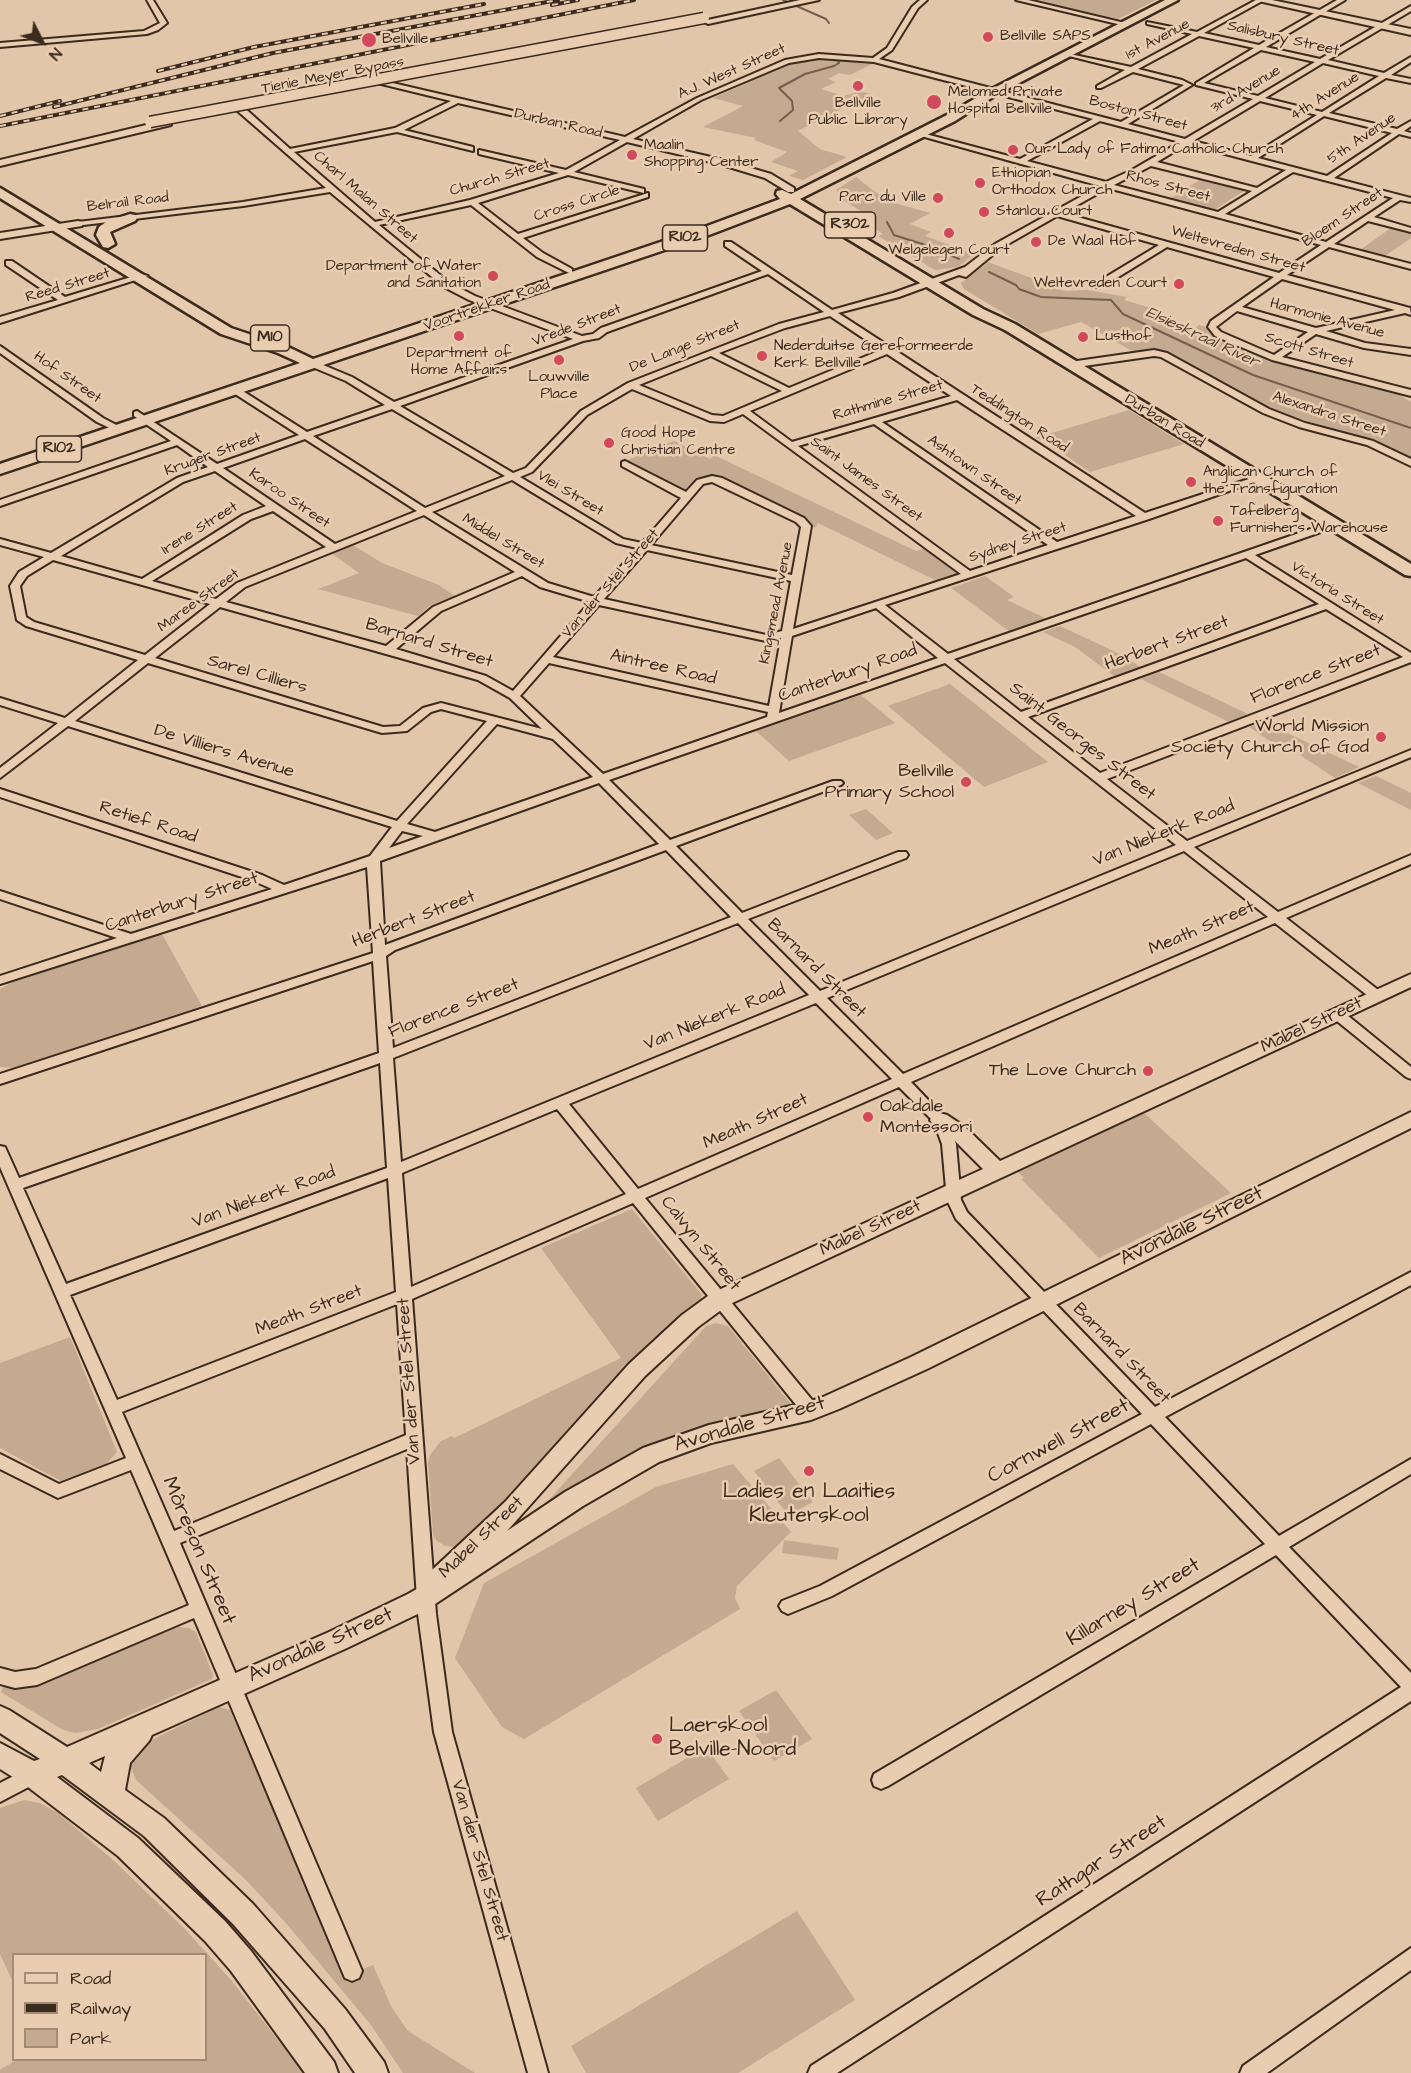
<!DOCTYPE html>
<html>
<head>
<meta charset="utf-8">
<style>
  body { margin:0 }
  #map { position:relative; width:1411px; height:2073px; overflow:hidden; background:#e2c6aa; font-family:"Architects Daughter",sans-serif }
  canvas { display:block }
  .legend { position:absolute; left:12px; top:1953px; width:195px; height:108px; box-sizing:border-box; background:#e9cdb0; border:2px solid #a38c76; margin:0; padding:8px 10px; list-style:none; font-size:18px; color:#3b2a1e }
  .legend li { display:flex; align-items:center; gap:12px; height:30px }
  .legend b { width:30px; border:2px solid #a38c76 }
  .north { position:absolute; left:12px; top:12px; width:60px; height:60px; -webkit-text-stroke:4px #e9cdb0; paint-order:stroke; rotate:132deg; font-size:16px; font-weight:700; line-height:24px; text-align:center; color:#3b2a1e }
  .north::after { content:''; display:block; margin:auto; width:21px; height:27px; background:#3b2a1e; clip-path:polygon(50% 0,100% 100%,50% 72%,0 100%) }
</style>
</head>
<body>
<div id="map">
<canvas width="1411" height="2073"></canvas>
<ul class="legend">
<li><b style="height:8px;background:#e9cdb0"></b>Road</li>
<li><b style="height:8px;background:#3b2a1e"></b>Railway</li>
<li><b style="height:16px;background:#c3aa90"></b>Park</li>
</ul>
<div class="north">N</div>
</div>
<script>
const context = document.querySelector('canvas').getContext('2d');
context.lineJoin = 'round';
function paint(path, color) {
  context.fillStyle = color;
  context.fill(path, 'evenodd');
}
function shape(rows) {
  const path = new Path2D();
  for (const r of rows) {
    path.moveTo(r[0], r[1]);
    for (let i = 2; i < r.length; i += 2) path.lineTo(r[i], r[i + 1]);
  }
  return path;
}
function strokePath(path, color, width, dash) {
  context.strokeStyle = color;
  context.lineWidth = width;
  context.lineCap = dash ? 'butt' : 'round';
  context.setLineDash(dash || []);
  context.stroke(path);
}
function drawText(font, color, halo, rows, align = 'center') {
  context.font = font + ' "Architects Daughter",sans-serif';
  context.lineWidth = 5;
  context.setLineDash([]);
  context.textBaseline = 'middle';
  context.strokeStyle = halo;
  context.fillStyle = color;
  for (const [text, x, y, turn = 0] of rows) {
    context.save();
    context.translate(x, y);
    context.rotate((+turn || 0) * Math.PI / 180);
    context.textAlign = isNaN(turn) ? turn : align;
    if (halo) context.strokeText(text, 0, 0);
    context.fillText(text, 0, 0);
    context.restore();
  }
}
paint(shape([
  [1031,0,1156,0,1118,19],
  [821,58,874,63,850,75,839,73,828,79,836,82,821,89,844,96,860,91,872,94,798,131,820,149,847,157,803,180,789,176,798,171,771,162,787,152,754,140,756,138,703,127,743,106,713,98,793,63],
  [856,177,887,201,930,213,910,224,931,232,925,236,974,254,958,267,935,270,878,236,883,234,869,224,877,221,843,200,836,190],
  [1200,180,1244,191,1214,210,1171,198],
  [1391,228,1411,233,1411,238,1385,256,1360,250],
  [988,262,1034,279,1039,285,1046,287,1067,291,1087,290,1127,297,1124,300,1158,310,1155,317,1194,329,1199,325,1206,327,1213,336,1276,362,1400,395,1411,402,1411,459,1367,439,1276,412,1168,353,1152,351,1134,352,1081,322,1038,334,964,289,961,283],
  [1129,410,1184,444,1090,472,1043,440,1035,438],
  [674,441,710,459,714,455,916,551,925,548,958,573,935,580,818,523,816,527,812,527,806,520,723,478,699,479,684,494,625,461],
  [353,545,382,563,439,585,455,596,429,606,418,616,318,589,359,573,331,553],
  [985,576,1014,597,1007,600,1047,619,1010,632,951,588],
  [1060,626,1124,656,1140,667,1114,676,1075,647,1043,632],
  [1159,672,1246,713,1248,715,1229,722,1141,679],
  [950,684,1048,762,984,787,888,706],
  [861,695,895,723,789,761,756,731],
  [1264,722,1357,766,1359,767,1335,778,1294,751,1288,753,1249,727],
  [1376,776,1411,793,1411,810,1358,783],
  [866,809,893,833,876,840,849,815],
  [162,934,202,1006,13,1068,0,1067,0,989,13,982],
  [1144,1113,1231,1193,1099,1258,1021,1179,1024,1178,1018,1172],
  [632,1209,702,1295,701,1299,678,1317,509,1505,464,1544,454,1547,445,1546,437,1541,433,1535,428,1463,430,1455,441,1441,452,1436,454,1438,621,1358,541,1248],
  [716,1323,728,1326,795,1409,702,1432,537,1513,706,1326],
  [70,1337,117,1452,107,1463,61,1481,0,1448,0,1363],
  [779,1458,813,1502,788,1515,754,1471],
  [733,1464,791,1532,737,1586,735,1598,740,1609,524,1739,502,1727,455,1658,484,1583,656,1487],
  [784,1540,839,1548,837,1560,782,1553],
  [178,1627,189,1628,196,1632,213,1675,212,1679,98,1729,76,1733,63,1730,1,1692,3,1687,20,1688,39,1685],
  [776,1690,812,1739,774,1761,739,1711],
  [219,1707,230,1710,341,1965,343,1979,350,1983,355,1982,360,1979,363,1969,373,1965,392,2008,408,2031,475,2073,403,2073,371,2025,285,1922,246,1880,136,1780,129,1763,143,1744],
  [706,1747,729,1779,658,1821,636,1788],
  [24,1800,40,1803,58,1813,113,1860,184,1928,231,1980,304,2073,0,2073,0,2070,16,2060,206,2060,206,1954,14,1954,13,1982,0,1954,0,1808],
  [797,1911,855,2000,738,2073,586,2073,571,2046]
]), '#c3aa90');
strokePath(shape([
  [783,0,826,19,829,23],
  [791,100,779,88,805,74,834,66,839,63,838,61],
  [780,121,793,110,792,101],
  [887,222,894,235,935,248,959,259],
  [989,272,1016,285,1019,289,1041,297,1111,300,1123,314,1253,375,1411,428]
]), '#745f4d', 2);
const street = shape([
  [147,0,153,0,167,23,158,30,147,34,0,47,0,43,144,31,160,23,147,0],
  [920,0,927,0,918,8,892,50,879,59,1121,122,1184,85,1133,72,1101,88,1097,88,1097,86,1125,70,1065,55,1065,53,1131,67,1192,34,1147,24,1147,22,1197,32,1256,0,1264,0,1204,33,1259,45,1337,0,1345,0,1266,47,1320,59,1411,6,1411,11,1328,60,1384,73,1411,57,1411,62,1391,75,1411,79,1411,83,1386,78,1329,113,1397,129,1411,121,1411,126,1404,131,1411,133,1411,137,1399,134,1334,178,1411,198,1411,202,1400,200,1374,217,1411,228,1411,232,1368,221,1334,244,1411,264,1411,269,1329,247,1287,275,1410,308,1411,315,1405,313,1326,331,1365,343,1411,349,1411,355,1364,348,1316,334,1282,357,1411,390,1411,396,1272,360,1215,336,1208,327,1211,321,1274,277,1167,247,1102,287,1096,287,1096,283,1159,245,1057,216,1001,248,966,277,959,275,899,297,838,313,1145,513,1255,477,1263,479,1149,519,885,605,948,654,1334,521,1338,522,1338,526,1255,555,1411,653,1411,662,1107,779,1187,841,1411,750,1411,757,1194,847,1278,912,1411,855,1411,864,1286,918,1382,993,1384,996,1382,999,1372,999,1275,923,911,1082,947,1120,956,1144,961,1200,967,1212,1155,1407,1411,1272,1411,1285,1165,1417,1279,1536,1411,1459,1411,1474,1289,1547,1411,1673,1411,1701,837,2073,808,2073,811,2066,1401,1687,1276,1555,888,1786,881,1789,874,1786,872,1780,874,1774,1265,1544,1151,1424,832,1596,788,1614,782,1611,779,1606,782,1601,820,1586,1142,1414,956,1219,947,1200,942,1144,934,1122,899,1087,645,1198,817,1406,819,1411,817,1416,811,1417,805,1416,633,1203,412,1299,436,1614,452,1732,548,2073,528,2073,434,1732,418,1614,407,1449,180,1543,362,1971,359,1978,352,1981,345,1978,194,1618,37,1685,15,1688,0,1684,0,1668,15,1672,36,1669,189,1605,131,1470,58,1498,0,1469,0,1454,59,1484,126,1458,0,1167,0,1146,5,1147,19,1178,379,1053,373,961,0,1084,0,1074,373,953,367,867,0,984,0,976,117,938,0,899,0,891,131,934,272,889,254,881,0,797,0,789,262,875,284,885,370,856,392,827,68,726,0,778,0,768,58,723,0,705,0,698,65,718,138,660,26,626,17,620,10,586,19,572,44,557,0,545,0,539,51,553,177,478,208,467,177,445,0,506,0,500,171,441,134,416,134,412,137,411,217,464,299,435,232,392,232,388,238,388,307,432,385,405,346,381,310,366,310,362,316,362,352,377,394,402,573,339,469,300,444,287,330,192,243,206,75,226,74,224,78,222,243,202,326,188,233,107,233,103,239,103,290,149,395,128,451,101,369,81,371,78,625,137,697,98,785,60,819,54,873,58,887,48,912,7,920,0],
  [1199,36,1254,48,1196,83,1196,85,1253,99,1185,139,1128,124,1192,85,1182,80,1138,69,1199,36],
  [1261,50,1315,62,1258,96,1204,83,1261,50],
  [819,58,874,62,1093,119,1020,159,918,132,914,134,1100,186,995,244,965,267,893,293,832,310,731,242,725,242,725,246,762,271,601,328,593,334,582,336,475,296,450,283,379,225,471,205,537,257,569,273,572,273,572,269,543,253,523,238,648,197,648,193,518,234,478,203,568,175,644,193,644,189,574,172,627,142,719,164,765,178,788,192,794,192,794,188,771,174,724,160,633,139,701,100,789,63,819,58],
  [1323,63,1379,76,1322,112,1265,98,1323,63],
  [1260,101,1317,115,1251,156,1193,141,1260,101],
  [458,103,620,140,566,170,479,150,479,154,559,173,470,200,375,222,294,152,397,132,473,151,473,147,404,130,458,103],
  [1324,116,1392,133,1327,176,1258,158,1324,116],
  [1100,121,1180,142,1132,170,1106,182,1027,161,1100,121],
  [1187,144,1286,170,1257,188,1157,162,1187,144],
  [1151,166,1252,191,1218,212,1114,185,1151,166],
  [1293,172,1393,198,1326,242,1225,214,1293,172],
  [1108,188,1321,245,1279,273,1063,213,1108,188],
  [768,274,824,312,779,324,628,383,581,411,526,468,513,473,400,406,583,341,599,338,607,332,768,274],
  [1282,279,1395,310,1316,328,1242,307,1282,279],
  [1237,311,1308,332,1274,355,1221,332,1216,327,1237,311],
  [830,316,881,350,789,388,719,353,785,328,830,316],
  [887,354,951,396,792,442,750,411,887,354],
  [711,356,782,391,723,416,712,415,639,385,711,356],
  [632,389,710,421,724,422,743,414,961,574,793,629,811,526,804,518,722,478,712,476,697,480,686,492,625,461,622,462,622,466,681,498,642,543,623,539,520,477,532,472,587,415,632,389],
  [957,400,1136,516,1057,542,882,422,957,400],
  [392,409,505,476,425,508,313,436,392,409],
  [874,424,1048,545,970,571,798,446,874,424],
  [305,439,417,511,335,544,223,468,305,439],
  [215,471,266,506,243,515,142,579,61,556,183,482,215,471],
  [512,480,616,543,637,548,594,597,548,583,432,512,512,480],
  [712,482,796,522,801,527,792,575,651,545,703,484,712,482],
  [273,511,326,547,237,583,216,599,152,581,251,519,273,511],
  [424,515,515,572,433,607,386,646,226,602,245,587,424,515],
  [647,550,791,581,782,631,766,635,604,599,647,550],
  [1246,558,1319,604,1021,712,954,659,1246,558],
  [53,560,210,604,145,655,34,622,26,617,20,586,27,576,53,560],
  [522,576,540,587,590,602,513,691,486,676,396,649,441,611,522,576],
  [599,605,766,641,781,638,769,706,553,657,599,605],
  [220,607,478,680,510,698,542,729,441,703,423,708,400,726,383,727,155,658,220,607],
  [876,608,938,658,779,713,792,636,876,608],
  [1326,609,1403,657,1100,773,1028,717,1326,609],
  [148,663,382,733,407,731,431,712,441,709,487,721,397,821,75,721,148,663],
  [549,663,768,712,767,717,603,774,520,696,549,663],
  [945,663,1176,845,820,991,748,919,906,858,908,855,906,852,898,852,742,913,676,846,841,785,843,783,841,781,833,781,670,840,609,780,945,663],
  [497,724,553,739,593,777,435,832,407,824,497,724],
  [599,783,659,844,385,945,380,861,599,783],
  [402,831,423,836,389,848,402,831],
  [666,850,731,917,393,1048,386,956,395,950,666,850],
  [1184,851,1268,917,903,1074,827,998,1184,851],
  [738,923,809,995,401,1162,393,1058,738,923],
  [816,1003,892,1079,638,1189,569,1104,816,1003],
  [380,1063,387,1168,66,1284,23,1188,380,1063],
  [557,1109,626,1194,411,1287,402,1173,557,1109],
  [388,1178,396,1292,117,1400,70,1295,388,1178],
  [397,1304,406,1435,174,1531,122,1412,397,1304],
  [1016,0,1028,0,1129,24,1126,26,1016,0],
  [6,261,12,261,65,297,141,274,148,276,0,323,0,317,58,300,6,265,6,261],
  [0,346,103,418,124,429,116,431,97,422,0,353,0,346],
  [1154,350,1167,353,1269,409,1305,423,1373,441,1411,459,1411,466,1367,445,1299,427,1263,413,1161,357,1154,356,1070,368,1066,365,1070,362,1154,350],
  [1337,1010,1342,1011,1411,1067,1411,1079,1406,1077,1332,1017,1330,1014,1337,1010],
  [33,1766,40,1769,42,1775,40,1781,0,1802,0,1783,33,1766],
  [1411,1948,1411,1970,1267,2073,1240,2073,1243,2066,1411,1948]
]);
const secondary = shape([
  [800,0,819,0,708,24,703,21,800,0],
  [1254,0,1272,0,1411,29,1411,35,1254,0],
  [167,120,171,121,171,125,0,166,0,160,167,120],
  [78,221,82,222,82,226,0,239,0,233,78,221],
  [1411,974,1411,987,728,1305,698,1327,645,1376,507,1531,565,1492,643,1448,709,1425,808,1402,823,1397,911,1357,1411,1112,1411,1128,927,1369,839,1409,811,1420,711,1443,659,1462,583,1506,426,1610,347,1648,152,1735,149,1741,130,1763,125,1790,164,1818,253,1904,345,2009,384,2062,388,2073,355,2073,325,2029,233,1924,144,1836,62,1775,57,1777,138,1838,225,1921,251,1951,334,2062,338,2073,305,2073,231,1971,205,1941,118,1856,24,1784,0,1769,0,1743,34,1761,40,1759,0,1733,0,1706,9,1710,67,1747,329,1632,408,1594,429,1582,431,1571,505,1502,629,1364,682,1315,712,1293,983,1169,951,1137,933,1125,930,1120,933,1115,940,1113,947,1115,965,1127,1000,1161,1411,974],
  [105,1756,101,1772,89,1763,105,1756]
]);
const primary = shape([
  [1165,0,1178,0,996,95,955,121,800,199,983,309,1015,324,1411,564,1411,576,1405,575,1005,330,973,315,790,204,709,235,0,474,0,464,300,363,278,353,221,334,0,198,0,188,231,328,288,347,313,359,699,229,780,199,776,194,777,191,782,190,791,194,947,115,988,91,1165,0],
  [130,214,135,215,137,218,135,221,110,232,115,244,108,248,103,247,96,235,99,227,106,222,130,214]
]);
strokePath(street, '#3b2a1e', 4);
strokePath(secondary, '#3b2a1e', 4);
strokePath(primary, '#3b2a1e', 5);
paint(street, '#e9cdb0');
paint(secondary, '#e9cdb0');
paint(primary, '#e9cdb0');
const rail = shape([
  [552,5,578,0],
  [158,71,254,47,484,4],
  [54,107,273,53,558,0],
  [0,116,60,101],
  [0,126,634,0]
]);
strokePath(rail, '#3b2a1e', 4);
strokePath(rail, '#e9cdb0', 2, [6]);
const secondaryBridge = shape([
  [150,122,704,18]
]);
strokePath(secondaryBridge, '#3b2a1e', 13, []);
strokePath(secondaryBridge, '#e9cdb0', 10);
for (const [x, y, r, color] of [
  [988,37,6,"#d1495b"],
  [369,40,8,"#d1495b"],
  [858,86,6,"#d1495b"],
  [934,102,8,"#d1495b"],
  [1013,150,6,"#d1495b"],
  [632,155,6,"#d1495b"],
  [980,183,6,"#d1495b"],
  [938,198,6,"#d1495b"],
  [984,212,6,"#d1495b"],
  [949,233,6,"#d1495b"],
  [1036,242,6,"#d1495b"],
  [493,276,6,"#d1495b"],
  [1179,284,6,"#d1495b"],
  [459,336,6,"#d1495b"],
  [1083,337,6,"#d1495b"],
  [762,356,6,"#d1495b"],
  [559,360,6,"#d1495b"],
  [609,443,6,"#d1495b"],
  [1191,482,6,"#d1495b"],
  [1218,521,6,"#d1495b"],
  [1381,737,6,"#d1495b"],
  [966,782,6,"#d1495b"],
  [1148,1071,6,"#d1495b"],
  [868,1117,6,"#d1495b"],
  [809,1471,6,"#d1495b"],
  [657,1739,6,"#d1495b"]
]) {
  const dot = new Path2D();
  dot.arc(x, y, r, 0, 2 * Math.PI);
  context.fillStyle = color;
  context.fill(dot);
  strokePath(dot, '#e9cdb0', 2);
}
drawText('15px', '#3b2a1e', '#e9cdb0', [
  ["Bellville SAPS",1000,37],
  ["Bellville",382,40],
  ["Melomed Private",948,93],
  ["Hospital Bellville",948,110],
  ["Bellville",858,104,"center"],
  ["Public Library",858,121,"center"],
  ["Maalin",644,146],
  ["Shopping Center",644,163],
  ["Our Lady of Fatima Catholic Church",1025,150],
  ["Ethiopian",992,174],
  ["Orthodox Church",992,191],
  ["Parc du Ville",926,198,"right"],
  ["Stanlou Court",996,212],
  ["De Waal Hof",1048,242],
  ["Welgelegen Court",949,251,"center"],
  ["Department of Water",481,267,"right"],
  ["and Sanitation",481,284,"right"],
  ["Weltevreden Court",1167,284,"right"],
  ["Lusthof",1095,337],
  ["Nederduitse Gereformeerde",774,347],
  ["Kerk Bellville",774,364],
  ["Department of",459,354,"center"],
  ["Home Affairs",459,371,"center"],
  ["Louwville",559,378,"center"],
  ["Place",559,395,"center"],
  ["Good Hope",621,434],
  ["Christian Centre",621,451],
  ["Anglican Church of",1203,473],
  ["the Transfiguration",1203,490],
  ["Tafelberg",1230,512],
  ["Furnishers Warehouse",1230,529]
], 'left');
drawText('15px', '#3b2a1e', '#e9cdb0', [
  ["Salisbury Street",1283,39,13],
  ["1st Avenue",1158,40,-28],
  ["A.J. West Street",732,72,-24],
  ["Tienie Meyer Bypass",333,76,-11],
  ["3rd Avenue",1246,90,-31],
  ["4th Avenue",1325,97,-32],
  ["Boston Street",1138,114,15],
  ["Durban Road",558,124,13],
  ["5th Avenue",1362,139,-34],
  ["Church Street",500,178,-16],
  ["Rhos Street",1168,187,15],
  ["Charl Malan Street",365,198,41],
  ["Belrail Road",128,203,-7],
  ["Cross Circle",577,204,-18],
  ["Bloem Street",1343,218,-34],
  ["Weltevreden Street",1238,250,16],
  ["Reed Street",68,286,-17],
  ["Voortrekker Road",487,306,-19],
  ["Harmonie Avenue",1327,319,15],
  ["Vrede Street",577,326,-21],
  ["De Lange Street",685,347,-22],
  ["Scott Street",1309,351,17],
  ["Hof Street",67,378,35],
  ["Rathmine Street",888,401,-16],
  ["Alexandra Street",1329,415,18],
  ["Teddington Road",1019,419,33],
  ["Durban Road",1164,422,31],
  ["Kruger Street",213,455,-20],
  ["Ashtown Street",974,471,35],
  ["Saint James Street",866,480,36],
  ["Vlei Street",570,494,31],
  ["Karoo Street",289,499,34],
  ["Irene Street",200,529,-32],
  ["Middel Street",503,542,31],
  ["Sydney Street",1018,543,-18],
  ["Van der Stel Street",611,584,-49],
  ["Victoria Street",1337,594,32],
  ["Maree Street",199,601,-36],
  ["Kingsmead Avenue",777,603,-79]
]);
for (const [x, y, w] of [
  [850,225,51],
  [685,238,45],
  [270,338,39],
  [59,449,45]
]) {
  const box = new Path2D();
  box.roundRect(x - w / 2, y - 13, w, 26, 4.5);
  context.fillStyle = '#e9cdb0';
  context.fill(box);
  strokePath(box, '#3b2a1e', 1.5);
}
drawText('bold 16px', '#3b2a1e', null, [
  ["R302",850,225],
  ["R102",685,238],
  ["M10",270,338],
  ["R102",59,449]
]);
drawText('italic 16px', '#4e3c2e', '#e9cdb0', [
  ["Elsieskraal River",1202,338,25]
]);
drawText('18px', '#3b2a1e', '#e9cdb0', [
  ["Barnard Street",429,644,17],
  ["Herbert Street",1167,644,-20],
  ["Aintree Road",663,668,13],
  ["Canterbury Road",848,674,-19],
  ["Sarel Cilliers",257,675,16],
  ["Florence Street",1316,675,-21],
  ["Saint Georges Street",1082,742,38],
  ["De Villiers Avenue",224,752,17],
  ["Retief Road",148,823,18],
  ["Van Niekerk Road",1164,834,-22],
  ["Canterbury Street",182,903,-18],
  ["Herbert Street",414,920,-21],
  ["Meath Street",1202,929,-23],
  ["Barnard Street",816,969,45],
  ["Florence Street",454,1009,-21],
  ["Van Niekerk Road",715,1018,-22],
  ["Mabel Street",1312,1026,-25],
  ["Meath Street",756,1122,-24],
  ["Van Niekerk Road",264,1198,-20],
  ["Mabel Street",871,1229,-25],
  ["Calvyn Street",700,1244,51],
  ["Meath Street",309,1311,-21],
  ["Barnard Street",1121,1354,46],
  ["Van der Stel Street",410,1381,-94],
  ["Mabel Street",482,1538,-44],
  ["Van der Stel Street",479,1861,74]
]);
drawText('18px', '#3b2a1e', '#e9cdb0', [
  ["World Mission",1369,727],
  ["Society Church of God",1369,748],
  ["Bellville",954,772],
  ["Primary School",954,793],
  ["The Love Church",1136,1071],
  ["Oakdale",880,1107,"left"],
  ["Montessori",880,1128,"left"]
], 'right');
drawText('21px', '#3b2a1e', '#e9cdb0', [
  ["Avondale Street",1192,1227,-26],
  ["Avondale Street",750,1425,-16],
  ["Cornwell Street",1059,1442,-28],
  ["Môreson Street",198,1551,67],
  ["Killarney Street",1134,1603,-31],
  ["Avondale Street",321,1646,-24],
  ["Rathgar Street",1102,1862,-33]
]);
drawText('21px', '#3b2a1e', '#e9cdb0', [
  ["Ladies en Laaities",809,1493],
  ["Kleuterskool",809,1517],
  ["Laerskool",669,1727,"left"],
  ["Belville-Noord",669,1751,"left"]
]);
</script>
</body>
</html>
